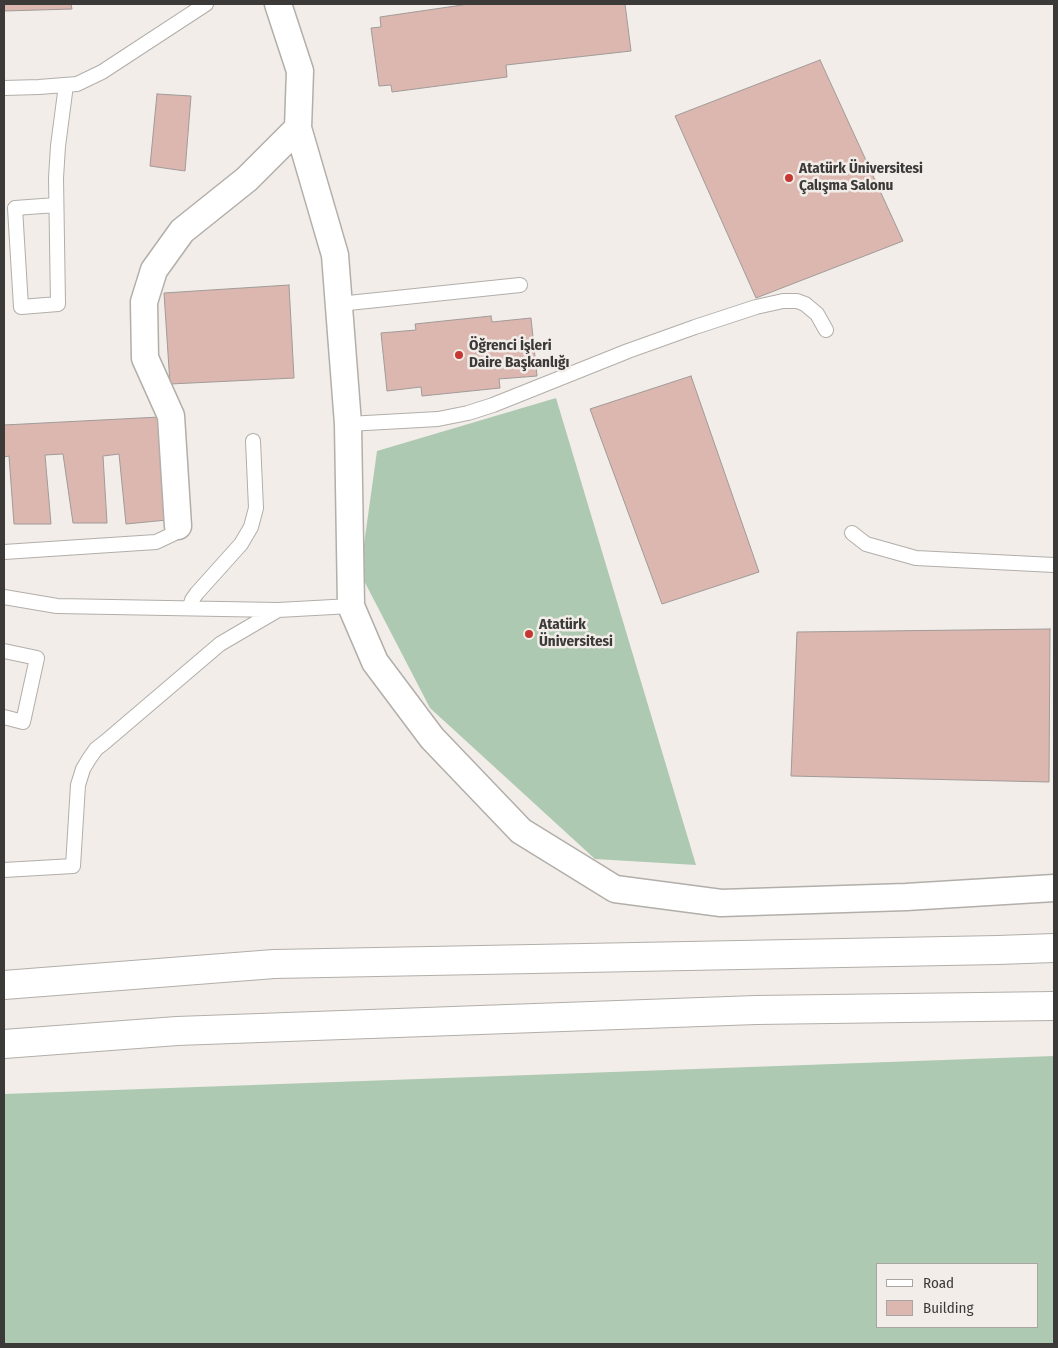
<!DOCTYPE html>
<html>
<head>
<meta charset="utf-8">
<style>
  body { margin:0 }
  #map { position:relative; width:1058px; height:1348px; overflow:hidden; background:#f2ede9; font-family:"Fira Sans Condensed",sans-serif }
  canvas { display:block }
  .frame { position:absolute; inset:0; border:5px solid #3c3a38; pointer-events:none }
  .legend { position:absolute; left:876px; top:1263px; width:162px; height:65px; box-sizing:border-box; background:#f2ede9; border:1px solid #a9a5a2; margin:0; padding:6px 9px; list-style:none; font-size:15px; color:#3c3a38 }
  .legend li { display:flex; align-items:center; gap:10px; height:25px }
  .legend b { width:25px; border:1px solid #a9a5a2 }
</style>
</head>
<body>
<div id="map">
<canvas width="1058" height="1348"></canvas>
<div class="frame"></div>
<ul class="legend">
<li><b style="height:6px;background:#fff"></b>Road</li>
<li><b style="height:14px;background:#dbb7af"></b>Building</li>
</ul>
</div>
<script>
const context = document.querySelector('canvas').getContext('2d');
context.lineJoin = 'round';
function paint(path, color) {
  context.fillStyle = color;
  context.fill(path, 'evenodd');
}
function shape(rows) {
  const path = new Path2D();
  for (const r of rows) {
    path.moveTo(r[0], r[1]);
    for (let i = 2; i < r.length; i += 2) path.lineTo(r[i], r[i + 1]);
  }
  return path;
}
function strokePath(path, color, width, dash) {
  context.strokeStyle = color;
  context.lineWidth = width;
  context.lineCap = dash ? 'butt' : 'round';
  context.setLineDash(dash || []);
  context.stroke(path);
}
function drawText(font, color, halo, rows, align = 'center') {
  context.font = font + ' "Fira Sans Condensed",sans-serif';
  context.lineWidth = 5;
  context.setLineDash([]);
  context.textBaseline = 'middle';
  context.strokeStyle = halo;
  context.fillStyle = color;
  for (const [text, x, y, turn = 0] of rows) {
    context.save();
    context.translate(x, y);
    context.rotate((+turn || 0) * Math.PI / 180);
    context.textAlign = isNaN(turn) ? turn : align;
    if (halo) context.strokeText(text, 0, 0);
    context.fillText(text, 0, 0);
    context.restore();
  }
}
paint(shape([
  [556,398,696,865,595,859,430,708,360,573,377,451],
  [1054,1056,1054,1344,4,1344,4,1094],
  [877,1264,1037,1264,1037,1327,877,1327]
]), '#aec9b1');
const building = shape([
  [4,4,71,4,72,9,4,11,4,4],
  [469,4,625,4,631,51,506,65,507,77,392,92,391,85,379,86,371,28,381,27,380,17,469,4],
  [820,60,903,241,756,298,675,116,820,60],
  [157,94,191,96,185,171,150,166,157,94],
  [289,285,294,378,170,384,164,293,289,285],
  [491,316,492,322,531,318,537,376,499,379,500,388,422,396,421,387,387,391,381,333,416,330,415,324,491,316],
  [691,376,759,572,662,604,590,409,691,376],
  [160,417,167,520,126,524,119,454,103,456,107,523,73,523,63,454,45,455,51,524,14,524,9,456,4,457,4,425,160,417],
  [1050,629,1049,782,791,776,797,632,1050,629]
]);
paint(building, '#dbb7af');
strokePath(building, '#a09a98', 1);
const lane = shape([
  [4,88,39,87,77,84,102,72,206,4],
  [56,205,15,208,21,307,58,304,56,178,58,146,66,85],
  [339,304,520,285],
  [348,424,438,419,468,413,493,405,628,351,695,327,756,307,783,301,797,301,805,304,817,314,826,330],
  [852,533,866,544,916,558,1054,565],
  [4,552,156,542,173,534,178,526],
  [4,597,57,606,277,610],
  [190,608,192,600,197,593,241,544,251,527,256,508,253,441],
  [4,651,37,658,23,722,4,717],
  [4,870,73,866,78,785,83,769,89,759,96,749,105,742,220,644,278,610,351,606]
]);
const street = shape([
  [298,128,335,255,348,424,351,606,375,662,432,738,521,831,615,889,721,903,906,897,1054,888],
  [178,526,171,416,145,358,144,302,154,270,182,231,247,179,298,128,300,71,278,4]
]);
const secondary = shape([
  [4,985,274,964,998,950,1054,948],
  [4,1044,177,1031,756,1010,1054,1006]
]);
strokePath(lane, '#b2aea9', 16);
strokePath(street, '#b2aea9', 29);
strokePath(secondary, '#b2aea9', 30);
strokePath(lane, '#fff', 14);
strokePath(street, '#fff', 26);
strokePath(secondary, '#fff', 28);
for (const [x, y, r, color] of [
  [789,178,5,"#c53731"],
  [459,355,5,"#c53731"],
  [529,634,5,"#c53731"]
]) {
  const dot = new Path2D();
  dot.arc(x, y, r, 0, 2 * Math.PI);
  context.fillStyle = color;
  context.fill(dot);
  strokePath(dot, '#f2ede9', 2);
}
drawText('bold 15px', '#3c3a38', '#f2ede9', [
  ["Atatürk Üniversitesi",799,169],
  ["Çalışma Salonu",799,186],
  ["Öğrenci İşleri",469,346],
  ["Daire Başkanlığı",469,363],
  ["Atatürk",539,625],
  ["Üniversitesi",539,642]
], 'left');
</script>
</body>
</html>
